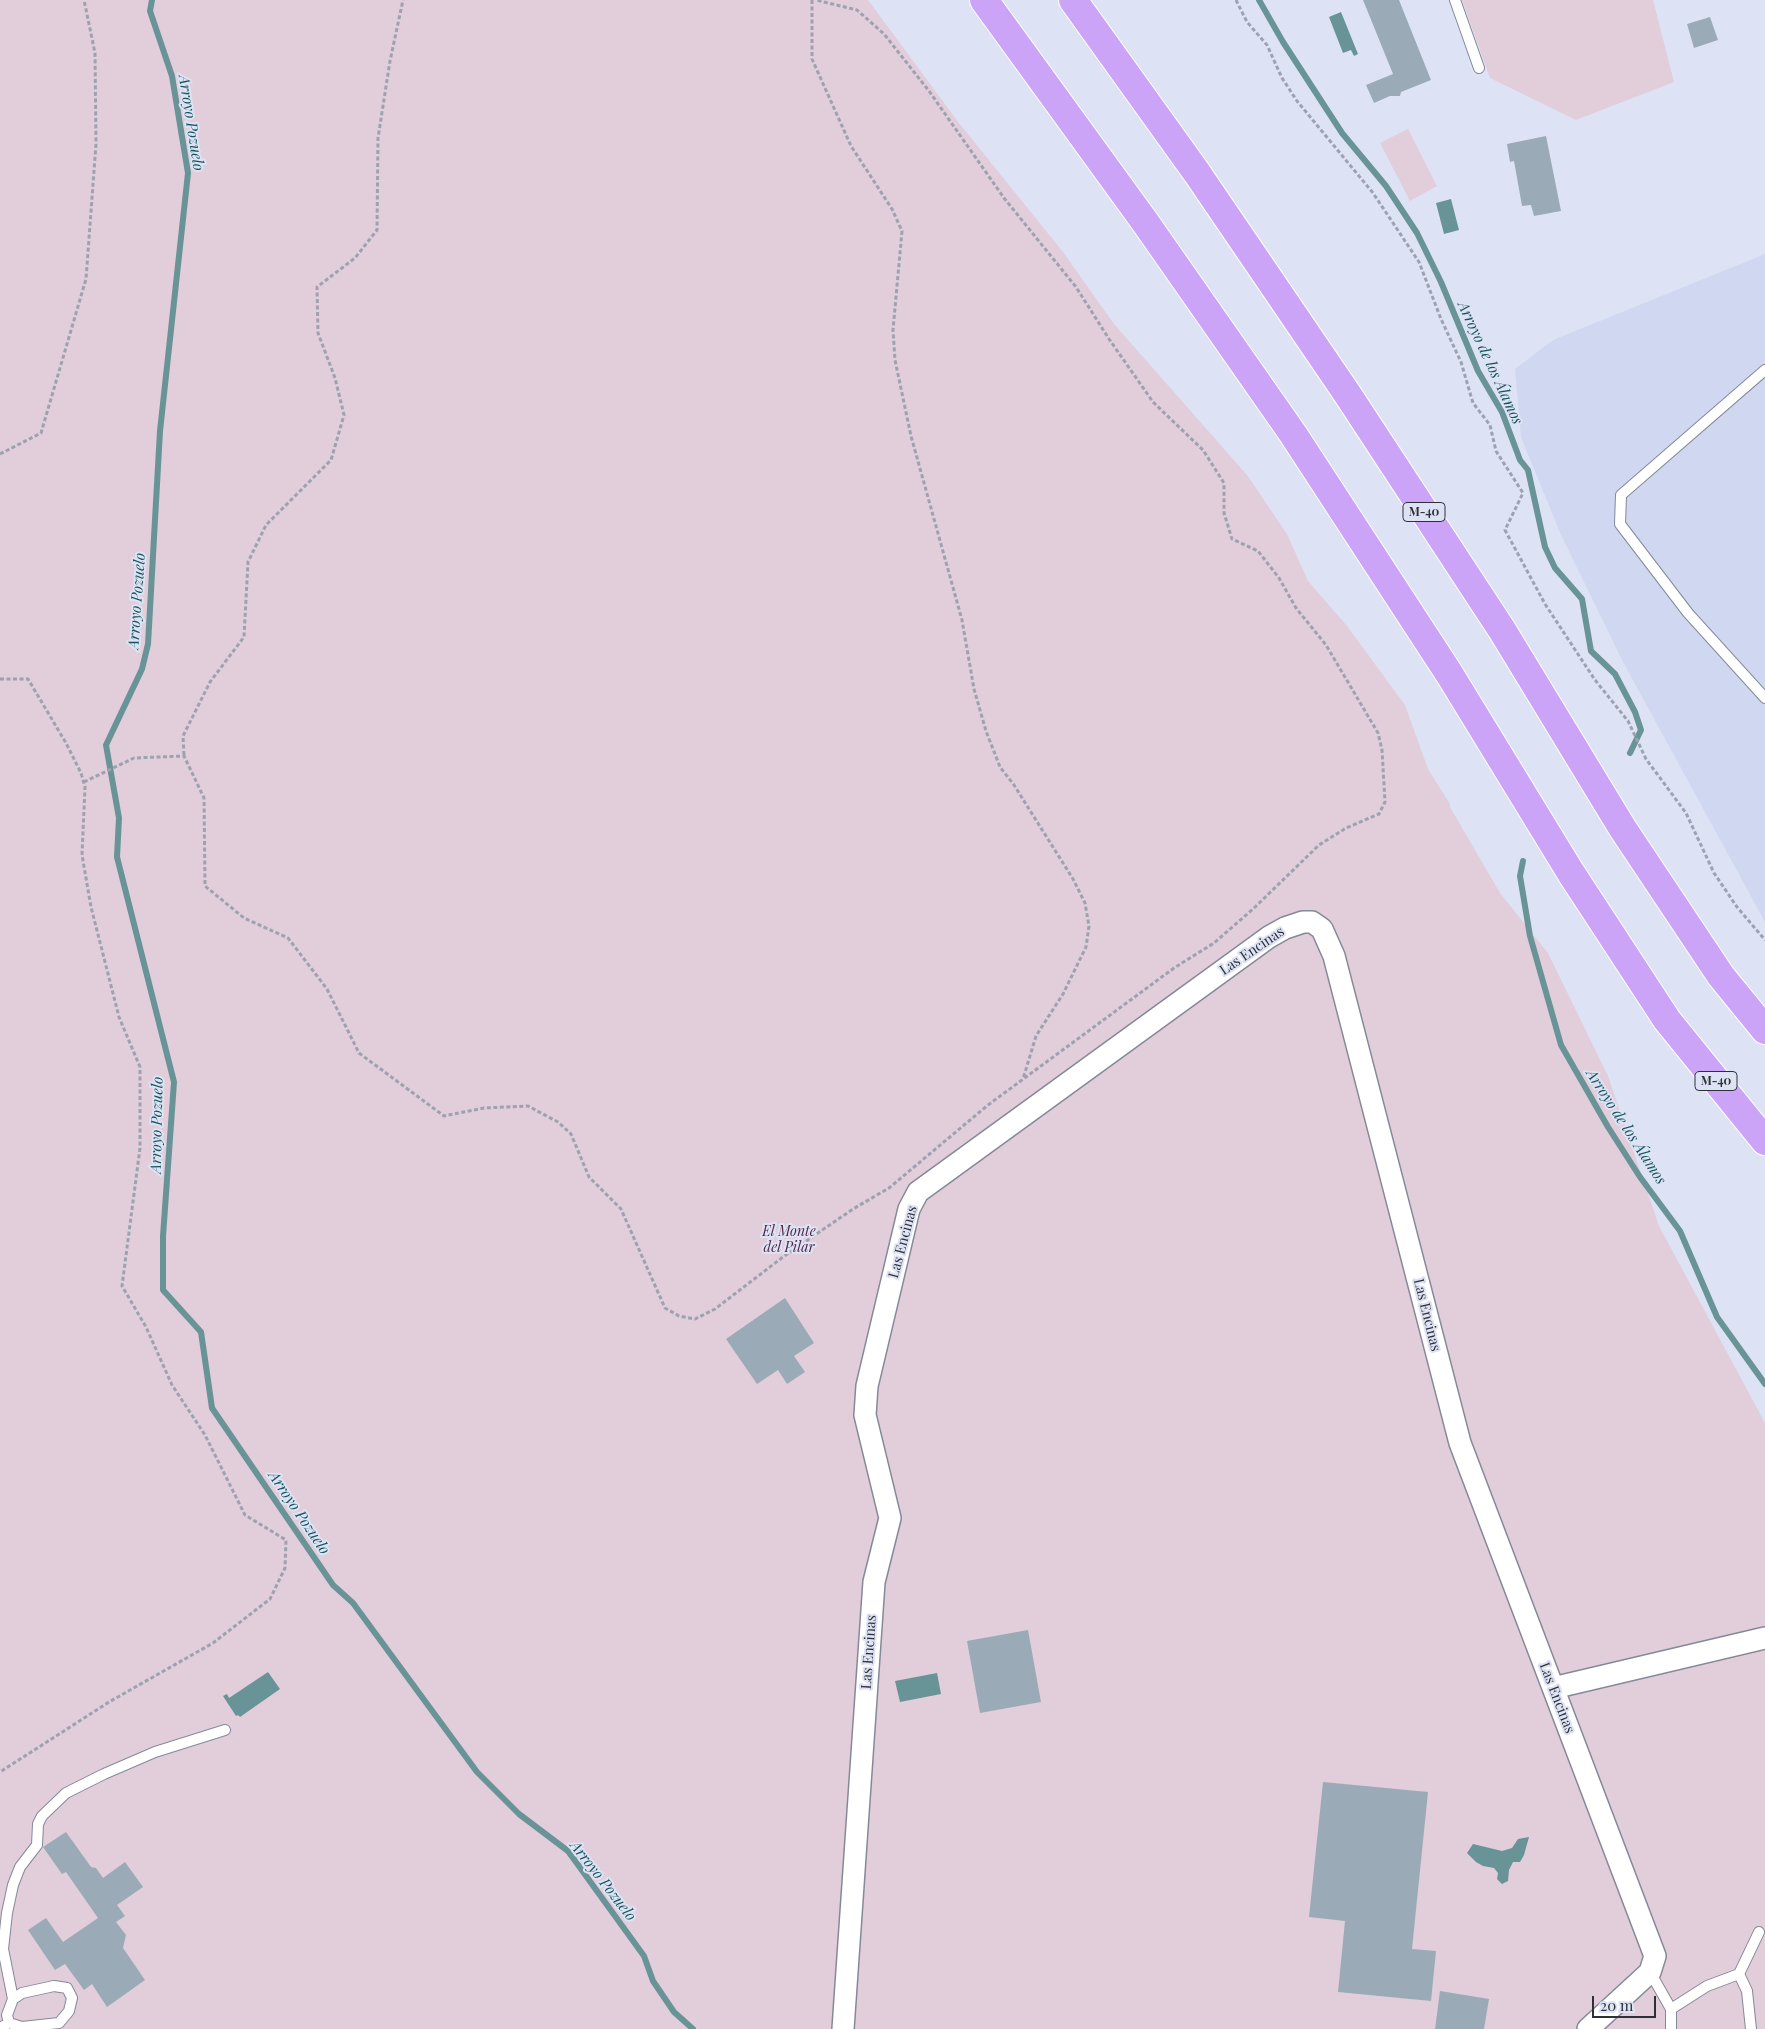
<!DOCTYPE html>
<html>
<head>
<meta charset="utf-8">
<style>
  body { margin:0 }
  #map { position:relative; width:1765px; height:2029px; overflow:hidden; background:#dde3f5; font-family:"Playfair Display",serif }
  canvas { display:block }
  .scale { position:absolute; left:1592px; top:1996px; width:64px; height:22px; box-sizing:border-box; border:2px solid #2d3036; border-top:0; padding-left:6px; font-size:15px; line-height:18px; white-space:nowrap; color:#2d3036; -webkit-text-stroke:4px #dde3f5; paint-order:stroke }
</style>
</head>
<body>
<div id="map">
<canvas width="1765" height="2029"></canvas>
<div class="scale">20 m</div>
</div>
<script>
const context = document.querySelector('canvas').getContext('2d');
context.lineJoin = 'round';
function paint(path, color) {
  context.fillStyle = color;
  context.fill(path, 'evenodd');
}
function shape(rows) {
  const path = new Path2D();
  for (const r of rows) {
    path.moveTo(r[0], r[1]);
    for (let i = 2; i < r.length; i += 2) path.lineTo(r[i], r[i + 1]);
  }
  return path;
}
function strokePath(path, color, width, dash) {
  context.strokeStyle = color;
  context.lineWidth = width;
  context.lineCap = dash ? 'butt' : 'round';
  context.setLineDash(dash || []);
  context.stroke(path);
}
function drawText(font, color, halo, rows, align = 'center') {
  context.font = font + ' "Playfair Display",serif';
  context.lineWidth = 4;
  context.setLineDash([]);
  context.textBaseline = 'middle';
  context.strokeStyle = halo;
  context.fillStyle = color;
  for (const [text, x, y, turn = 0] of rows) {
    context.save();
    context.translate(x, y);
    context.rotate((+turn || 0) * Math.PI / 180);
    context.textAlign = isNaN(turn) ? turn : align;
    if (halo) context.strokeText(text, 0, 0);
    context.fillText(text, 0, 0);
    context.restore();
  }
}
paint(shape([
  [1765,254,1765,922,1623,662,1561,535,1521,437,1515,369,1553,340]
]), '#d0d8f1');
paint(shape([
  [0,0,868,0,959,123,1063,252,1114,324,1247,475,1287,534,1308,581,1347,626,1405,705,1428,769,1450,804,1450,807,1500,893,1548,953,1608,1076,1659,1226,1765,1423,1765,2029,0,2029],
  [1462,0,1653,0,1674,82,1576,120,1490,78],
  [1408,129,1437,186,1410,201,1380,143]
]), '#e2cdda');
paint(shape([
  [1341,12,1358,54,1354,56,1351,50,1343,53,1329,17],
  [1451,199,1459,230,1444,234,1436,203],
  [268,1672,280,1689,240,1717,238,1715,236,1716,223,1696,227,1694,229,1698],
  [937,1673,941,1694,900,1702,895,1681],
  [1529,1837,1524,1855,1520,1862,1513,1862,1509,1870,1508,1881,1502,1884,1497,1879,1498,1873,1494,1868,1483,1866,1476,1862,1467,1853,1473,1844,1502,1851,1512,1848,1518,1839]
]), '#689397');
strokePath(shape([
  [152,0,150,11,172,76,188,173,160,431,148,644,142,669,106,745,119,818,117,857,174,1082,163,1236,163,1290,201,1332,212,1408,333,1585,353,1603,477,1772,519,1814,568,1851,644,1956,653,1981,674,2012,693,2029],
  [1259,0,1283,42,1342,133,1386,186,1417,233,1441,282,1478,371,1502,412,1520,460,1528,470,1545,547,1555,568,1582,599,1591,651,1615,674,1635,712,1641,730,1630,753],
  [1523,861,1520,876,1530,936,1561,1045,1608,1127,1640,1177,1680,1231,1717,1317,1765,1384]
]), '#689397', 6);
paint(shape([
  [1363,0,1399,0,1431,80,1401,92,1400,96,1390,96,1374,103,1366,85,1393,74],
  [1710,17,1718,40,1694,48,1687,24],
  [1546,136,1561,211,1534,216,1531,205,1522,206,1514,161,1510,162,1507,144],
  [785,1298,814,1343,794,1356,805,1372,787,1384,778,1370,757,1384,726,1339],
  [1028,1630,1041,1702,980,1713,967,1641],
  [1323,1782,1428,1792,1412,1949,1436,1951,1431,2001,1338,1992,1345,1921,1309,1917],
  [66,1832,91,1867,96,1868,103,1878,125,1862,143,1887,117,1905,125,1916,116,1922,126,1935,123,1948,145,1980,107,2007,92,1984,84,1990,65,1964,55,1970,28,1930,46,1918,63,1942,98,1918,66,1872,62,1874,43,1847],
  [1440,1991,1489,1999,1484,2029,1435,2029]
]), '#9aabb7');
const service = shape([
  [1455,0,1479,68],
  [1765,370,1621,495,1620,524,1688,613,1765,698],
  [1650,1972,1671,2009],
  [1739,1974,1747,1991,1751,2029],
  [13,1999,3,1949,7,1913,13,1885,20,1867,37,1845,38,1824,42,1816,66,1793,104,1774,155,1752,225,1730],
  [0,2028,9,2023,22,2027,59,2023,69,2011,72,1998,67,1988,54,1986,22,1993,13,1999,7,2015,9,2023],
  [1671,2029,1671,2009,1707,1986,1739,1974,1759,1932]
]);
const minor = shape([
  [1553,1688,1765,1638],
  [843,2029,874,1582,890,1518,865,1415,867,1386,909,1209,918,1192,1269,937,1285,928,1303,922,1312,922,1322,929,1334,956,1460,1443,1655,1956,1650,1972,1588,2029]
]);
const motorway = shape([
  [984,0,1145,222,1293,434,1450,675,1571,873,1667,1020,1765,1141],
  [1073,0,1197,173,1348,395,1502,630,1623,829,1721,976,1765,1030]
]);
strokePath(service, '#848999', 12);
strokePath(minor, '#848999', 24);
strokePath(motorway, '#fff', 30);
strokePath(shape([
  [812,0,812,59,851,146,892,209,902,231,893,330,895,360,911,436,962,620,974,689,986,731,1000,767,1014,785,1073,879,1085,903,1089,926,1086,947,1063,994,1036,1036,1023,1079],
  [1236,0,1247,22,1267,45,1282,78,1297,101,1373,193,1419,262,1441,319,1461,362,1473,403,1490,425,1496,451,1523,493,1505,530,1545,604,1595,680,1628,721,1646,759,1686,813,1714,873,1737,907,1765,940],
  [0,454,41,433,86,279,96,144,95,53,84,0],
  [0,679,28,679,66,743,81,773,85,787,82,855,91,907,119,1017,140,1067,140,1148,122,1286,146,1327,172,1385,205,1435,245,1515,286,1540,285,1568,270,1599,213,1643,109,1702,0,1772],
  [184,755,183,736,210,682,244,637,248,562,266,525,331,460,344,415,335,378,318,333,317,287,355,258,377,230,378,138,390,61,403,0],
  [84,782,134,758,184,756,204,798,205,886,244,918,288,938,327,989,359,1053,444,1116,484,1108,528,1106,558,1122,571,1134,589,1177,621,1209,665,1308,679,1316,695,1319,715,1309,783,1257,853,1209,889,1188,988,1105,1174,968,1214,943,1253,909,1319,845,1346,828,1379,814,1385,802,1382,750,1378,733,1326,645,1296,608,1279,578,1258,551,1232,539,1224,513,1224,483,1203,450,1153,402,1109,339,1076,287,1004,198,929,91,884,34,857,10,816,0]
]), '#9da2b0', 3, [4, 2.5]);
strokePath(service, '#fff', 10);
strokePath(minor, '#fff', 21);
strokePath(motorway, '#cba4f7', 28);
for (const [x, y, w] of [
  [1424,512,42],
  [1716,1081,42]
]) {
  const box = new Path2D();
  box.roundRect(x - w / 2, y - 9.5, w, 19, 4);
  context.fillStyle = '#dde3f5';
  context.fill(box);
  strokePath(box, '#2d3036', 1);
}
drawText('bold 12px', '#2d3036', null, [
  ["M-40",1424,512],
  ["M-40",1716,1081]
]);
drawText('14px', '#2d3036', '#dde3f5', [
  ["Las Encinas",1252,951,-34],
  ["Las Encinas",903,1242,-75],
  ["Las Encinas",1427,1315,76],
  ["Las Encinas",869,1652,-86],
  ["Las Encinas",1557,1698,69]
]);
drawText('italic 14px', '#512644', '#dde3f5', [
  ["El Monte",789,1232],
  ["del Pilar",789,1248]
]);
drawText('italic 15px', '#155459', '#dde3f5', [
  ["Arroyo Pozuelo",191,123,81],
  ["Arroyo de los Álamos",1490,363,65],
  ["Arroyo Pozuelo",137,601,-86],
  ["Arroyo Pozuelo",157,1125,-89],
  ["Arroyo de los Álamos",1626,1127,57],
  ["Arroyo Pozuelo",299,1513,56],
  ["Arroyo Pozuelo",603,1881,52]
]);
</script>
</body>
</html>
